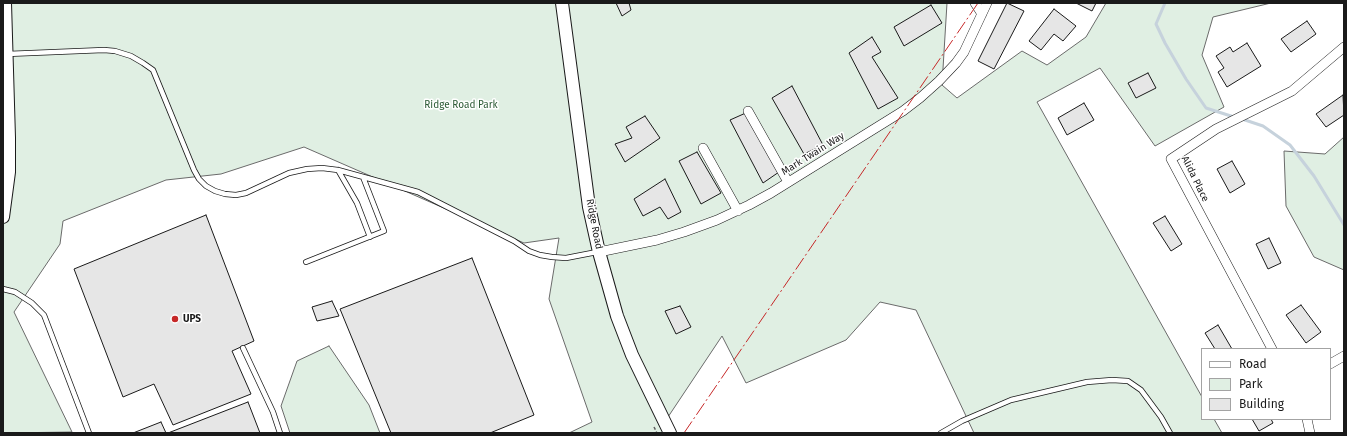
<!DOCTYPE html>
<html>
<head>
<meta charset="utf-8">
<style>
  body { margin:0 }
  #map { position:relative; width:1347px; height:436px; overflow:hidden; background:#fff; font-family:"Fira Sans",sans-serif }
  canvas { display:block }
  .frame { position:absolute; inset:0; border:4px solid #1a1a1a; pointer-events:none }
  .legend { position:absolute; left:1201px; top:348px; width:130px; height:72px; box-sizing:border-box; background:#fff; border:1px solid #a3a3a3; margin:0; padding:5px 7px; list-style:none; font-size:12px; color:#1a1a1a }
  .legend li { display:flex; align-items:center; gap:8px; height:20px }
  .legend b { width:20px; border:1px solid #a3a3a3 }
</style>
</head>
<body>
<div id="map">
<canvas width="1347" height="436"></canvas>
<div class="frame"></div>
<ul class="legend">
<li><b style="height:5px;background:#fff"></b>Road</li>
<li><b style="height:11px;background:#e0efe3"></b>Park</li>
<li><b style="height:11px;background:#e6e6e6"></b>Building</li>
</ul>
</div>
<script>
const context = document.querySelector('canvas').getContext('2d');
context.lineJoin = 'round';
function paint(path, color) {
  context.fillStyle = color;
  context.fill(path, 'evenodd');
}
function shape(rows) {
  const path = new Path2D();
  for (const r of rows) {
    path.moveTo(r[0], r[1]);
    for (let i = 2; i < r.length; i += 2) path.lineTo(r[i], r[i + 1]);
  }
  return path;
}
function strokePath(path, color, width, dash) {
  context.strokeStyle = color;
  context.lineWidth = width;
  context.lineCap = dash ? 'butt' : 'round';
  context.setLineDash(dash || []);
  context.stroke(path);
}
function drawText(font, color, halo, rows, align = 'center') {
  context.font = font + ' "Fira Sans",sans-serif';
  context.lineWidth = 3;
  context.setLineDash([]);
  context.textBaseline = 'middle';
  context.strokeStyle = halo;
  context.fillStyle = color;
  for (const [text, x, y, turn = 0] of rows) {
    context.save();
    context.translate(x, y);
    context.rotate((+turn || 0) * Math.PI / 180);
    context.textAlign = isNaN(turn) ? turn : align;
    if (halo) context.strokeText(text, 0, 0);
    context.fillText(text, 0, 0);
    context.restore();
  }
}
const green = shape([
  [3,3,947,3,942,85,957,98,1022,51,1047,65,1086,37,1106,3,1271,3,1213,17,1202,55,1224,107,1155,146,1100,68,1037,102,1202,397,1202,419,1214,419,1222,433,974,433,916,310,880,302,846,340,746,383,722,336,666,420,671,433,569,433,592,422,549,299,559,238,524,243,304,147,221,174,166,180,63,221,60,244,14,312,72,432,3,433,3,3],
  [1344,137,1344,270,1314,257,1286,206,1284,151,1325,154,1344,137],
  [329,346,369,405,380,433,290,433,281,406,297,361,329,346]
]);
paint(green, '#e0efe3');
strokePath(green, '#6a6a6a', 1);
strokePath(shape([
  [1165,3,1156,24,1165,43,1186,79,1206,108,1234,117],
  [1242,119,1263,126,1290,145,1314,176,1344,225]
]), '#c6d2dc', 3);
const building = shape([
  [616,3,629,3,631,10,622,16,616,3],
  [1007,3,1024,11,994,69,978,61,1007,3],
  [1076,3,1096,3,1092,11,1076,3],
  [931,5,942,23,904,46,894,27,931,5],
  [1054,9,1076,26,1063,41,1054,34,1041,50,1029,41,1054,9],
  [1307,21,1316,34,1291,52,1281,39,1307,21],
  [872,37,881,52,872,57,898,98,878,109,849,53,872,37],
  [1247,43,1261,66,1227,87,1218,72,1224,68,1216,56,1230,47,1233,52,1247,43],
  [1148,73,1156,88,1136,98,1128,83,1148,73],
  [792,86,823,145,804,154,772,98,792,86],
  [1343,95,1344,115,1326,127,1316,114,1343,95],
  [1084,103,1094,120,1067,135,1058,118,1084,103],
  [748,112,779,172,763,183,730,120,748,112],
  [645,116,660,138,625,162,615,144,632,138,626,127,645,116],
  [697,152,721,193,701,204,679,161,697,152],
  [1232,161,1245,184,1230,193,1217,169,1232,161],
  [665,179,681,212,668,219,660,207,643,216,634,199,665,179],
  [206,215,254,341,232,351,251,394,173,425,154,384,123,397,74,269,206,215],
  [1165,216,1182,244,1171,251,1153,223,1165,216],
  [1269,238,1281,263,1268,269,1256,244,1269,238],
  [472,258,534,415,490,433,391,433,340,309,472,258],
  [332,301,339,316,317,321,312,307,332,301],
  [1301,305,1321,332,1306,343,1286,315,1301,305],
  [680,306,691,327,676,334,665,311,680,306],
  [1218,325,1232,349,1215,349,1205,333,1218,325],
  [248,402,260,433,168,433,248,402],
  [1252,419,1271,419,1273,423,1259,431,1252,419],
  [161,422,166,433,133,433,161,422]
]);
paint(building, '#e6e6e6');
strokePath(building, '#1a1a1a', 1);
const lane = shape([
  [7,54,104,50,115,51,131,56,143,63,153,70,194,170,199,179,206,186,215,191,225,194,236,195,246,193,289,173,307,169,322,168,338,170,418,192,514,241,529,251,540,255,552,257,566,258,597,252],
  [338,170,357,203,370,237],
  [306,262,384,231,363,177],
  [3,289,15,292,32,303,44,315,89,433],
  [243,348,273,412,280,433],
  [941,433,962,421,1011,400,1087,382,1112,380,1128,381,1141,390,1161,417,1170,433]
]);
const street = shape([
  [975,3,982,14],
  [748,111,788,182],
  [703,148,738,211],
  [599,252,657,240,684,232,717,220,749,205,771,193,903,111,920,98,939,81,956,63,964,52,987,3],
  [1272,349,1171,159,1216,129,1292,91,1344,47],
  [1330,364,1344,356],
  [1307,419,1310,433]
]);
const secondary = shape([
  [562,3,589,207,599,252,617,316,632,355,670,433],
  [3,217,9,172,9,138,5,3]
]);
strokePath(lane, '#1a1a1a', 6);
strokePath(street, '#1a1a1a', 10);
strokePath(secondary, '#1a1a1a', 14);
strokePath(shape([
  [654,427,657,433]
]), '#5f5f5f', 1.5, [3, 2]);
strokePath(lane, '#fff', 4.5);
strokePath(street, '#fff', 9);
strokePath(secondary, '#fff', 12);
strokePath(shape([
  [684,433,978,3]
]), '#c62828', 1, [14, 3, 2, 3]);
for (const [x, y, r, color] of [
  [175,319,4,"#c62828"]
]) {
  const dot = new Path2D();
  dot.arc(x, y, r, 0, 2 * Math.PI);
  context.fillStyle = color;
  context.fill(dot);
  strokePath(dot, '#fff', 1.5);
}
drawText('10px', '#2b5a34', '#fff', [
  ["Ridge Road Park",461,105]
]);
drawText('10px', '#1a1a1a', '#fff', [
  ["Mark Twain Way",813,154,-32],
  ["Alida Place",1195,179,64],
  ["Ridge Road",594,224,79]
]);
drawText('bold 10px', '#1a1a1a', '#fff', [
  ["UPS",183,319]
], 'left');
</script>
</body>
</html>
